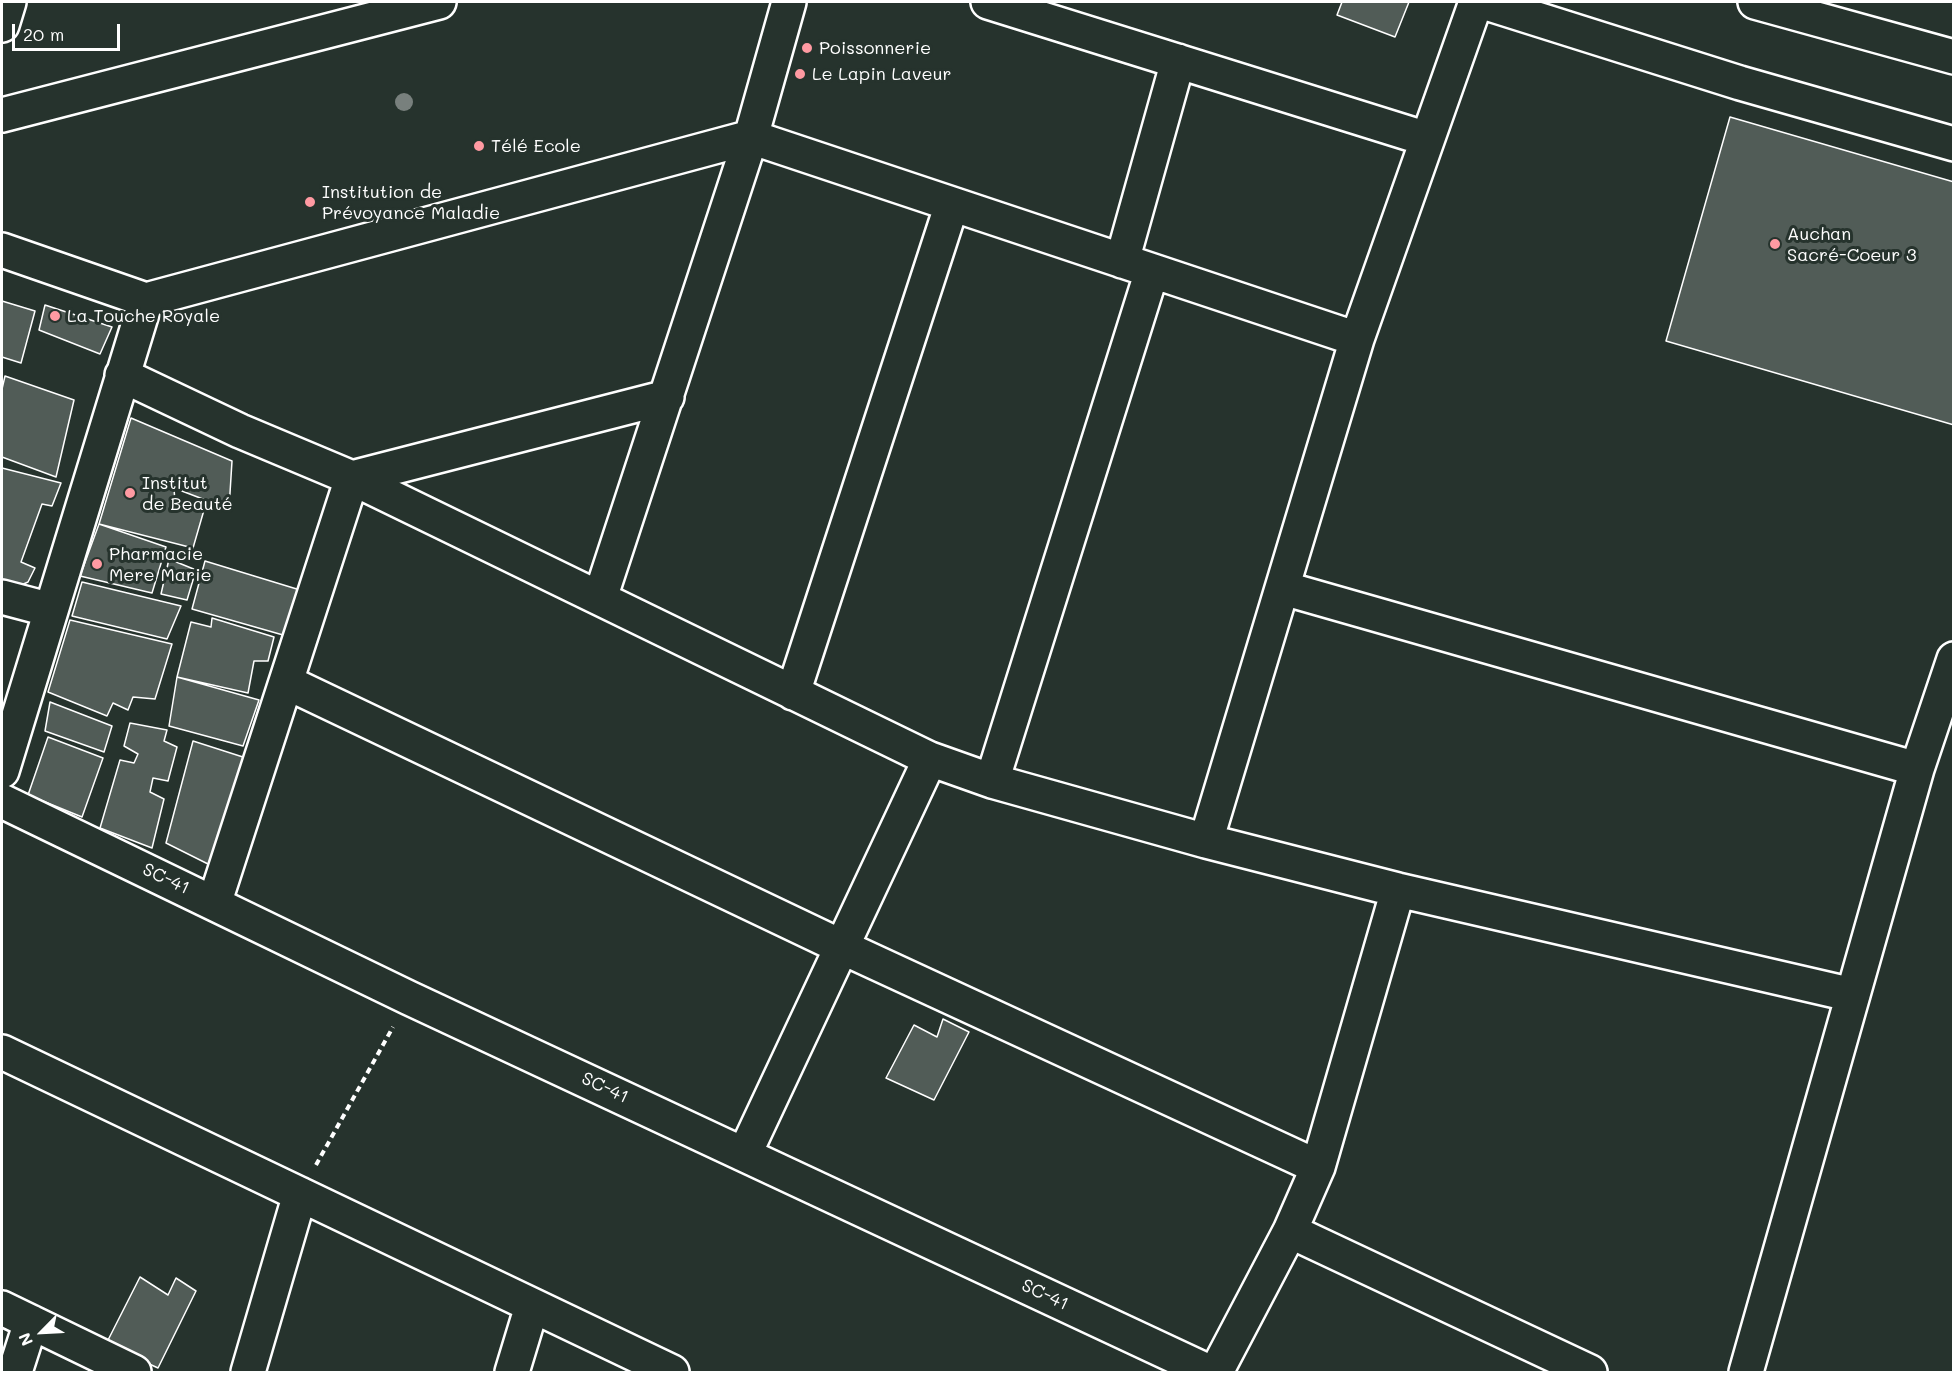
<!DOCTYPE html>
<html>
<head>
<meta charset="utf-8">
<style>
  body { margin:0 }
  #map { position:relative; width:1955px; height:1374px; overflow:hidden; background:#26332d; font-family:Mali,sans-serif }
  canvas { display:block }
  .frame { position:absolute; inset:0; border:3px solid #fff; pointer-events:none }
  .north { position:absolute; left:12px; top:1302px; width:60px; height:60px; -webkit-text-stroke:4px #26332d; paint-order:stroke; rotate:246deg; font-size:16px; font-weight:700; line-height:24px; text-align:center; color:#fff }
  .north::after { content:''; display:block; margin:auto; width:21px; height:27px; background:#fff; clip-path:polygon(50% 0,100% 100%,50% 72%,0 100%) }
  .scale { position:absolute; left:12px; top:24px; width:108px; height:27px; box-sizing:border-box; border:3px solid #fff; border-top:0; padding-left:8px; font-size:18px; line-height:21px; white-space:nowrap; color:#fff; -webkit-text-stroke:4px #26332d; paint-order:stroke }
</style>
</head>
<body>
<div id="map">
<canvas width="1955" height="1374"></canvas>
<div class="frame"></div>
<div class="north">N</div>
<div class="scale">20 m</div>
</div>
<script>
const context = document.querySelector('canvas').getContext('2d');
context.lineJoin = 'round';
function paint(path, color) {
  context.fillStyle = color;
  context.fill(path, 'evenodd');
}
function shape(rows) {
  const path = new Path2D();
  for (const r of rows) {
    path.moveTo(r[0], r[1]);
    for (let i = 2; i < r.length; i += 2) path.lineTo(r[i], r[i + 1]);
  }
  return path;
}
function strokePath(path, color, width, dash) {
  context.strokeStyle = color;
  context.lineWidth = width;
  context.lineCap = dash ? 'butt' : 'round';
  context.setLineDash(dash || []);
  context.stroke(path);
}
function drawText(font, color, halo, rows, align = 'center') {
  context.font = font + ' Mali,sans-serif';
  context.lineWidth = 6;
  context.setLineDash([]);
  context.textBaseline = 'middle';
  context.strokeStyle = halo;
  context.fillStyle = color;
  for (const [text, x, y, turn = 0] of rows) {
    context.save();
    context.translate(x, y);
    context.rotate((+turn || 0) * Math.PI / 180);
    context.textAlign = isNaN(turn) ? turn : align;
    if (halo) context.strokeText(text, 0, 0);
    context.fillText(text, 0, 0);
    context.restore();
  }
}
const building = shape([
  [1342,2,1409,2,1395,37,1337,15,1342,2],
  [1730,117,1954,182,1954,425,1666,341,1730,117],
  [2,301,35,311,21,363,2,357,2,301],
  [45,305,112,327,100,354,39,330,45,305],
  [5,376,74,400,56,477,2,457,2,389,5,376],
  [131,418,232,461,229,509,174,488,175,503,204,510,193,548,99,524,131,418],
  [2,468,61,483,52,506,42,504,21,562,35,568,28,582,8,591,2,588,2,468],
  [99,524,166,547,152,593,80,576,99,524],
  [169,559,196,570,187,600,161,594,169,559],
  [205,561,300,590,283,635,192,609,205,561],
  [82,582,181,606,167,639,72,616,82,582],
  [212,618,274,637,268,661,254,661,248,693,177,677,191,622,211,627,212,618],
  [70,620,172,644,155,699,133,697,128,710,113,703,107,716,48,692,70,620],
  [177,677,259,700,243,746,169,726,177,677],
  [50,702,112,726,104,752,45,731,50,702],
  [130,723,167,730,164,741,177,747,168,781,153,778,150,792,164,799,152,848,100,828,120,760,134,763,138,754,124,746,130,723],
  [48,737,103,758,82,817,28,795,48,737],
  [193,741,246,758,212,866,166,843,193,741],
  [943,1019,969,1032,934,1100,886,1078,914,1025,937,1037,943,1019],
  [140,1277,168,1295,176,1278,196,1291,158,1368,106,1344,140,1277]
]);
paint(building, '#515c57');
strokePath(building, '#fff', 1.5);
const minor = shape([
  [988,2,1427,139],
  [1483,2,1740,83,1954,144],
  [1755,2,1954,57],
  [2,25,9,2],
  [2,115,439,2],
  [2,250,146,300,751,137,1357,339],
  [1122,261,1178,61],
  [122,375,240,431,352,478,930,759,992,781,1206,841,1398,890,1853,995],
  [1283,588,1917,769],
  [2,597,51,610],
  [600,598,751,137,789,2],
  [286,682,842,947,1318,1167],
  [793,693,952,204],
  [2,771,146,300],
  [992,781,1152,271],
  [2,801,409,998,1209,1372],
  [1206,841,1357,339,1476,2],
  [215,901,352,478,667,397],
  [2,1052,672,1372],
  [745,1153,930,759],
  [1290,1231,1590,1372],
  [2,1308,134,1372],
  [15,1372,31,1322],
  [248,1372,300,1194],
  [512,1372,532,1306],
  [1216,1372,1290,1231,1318,1167,1398,890],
  [1746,1372,1917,769,1954,659]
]);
strokePath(minor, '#fff', 38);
strokePath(shape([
  [316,1165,393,1027]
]), '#fff', 4, [6, 4.5]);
strokePath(minor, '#26332d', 33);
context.fillStyle = '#78807d';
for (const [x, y] of [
  [404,102]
]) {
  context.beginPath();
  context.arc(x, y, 9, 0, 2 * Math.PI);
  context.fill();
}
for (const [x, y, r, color] of [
  [807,48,6,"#ff9aa2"],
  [800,74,6,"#ff9aa2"],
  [479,146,6,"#ff9aa2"],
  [310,202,6,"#ff9aa2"],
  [1775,244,6,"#ff9aa2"],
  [55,316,6,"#ff9aa2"],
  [130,493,6,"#ff9aa2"],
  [97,564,6,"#ff9aa2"]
]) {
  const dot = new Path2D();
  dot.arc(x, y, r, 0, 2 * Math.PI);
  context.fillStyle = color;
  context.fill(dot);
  strokePath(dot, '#26332d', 2);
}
drawText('18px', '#fff', '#26332d', [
  ["Poissonnerie",819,48],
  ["Le Lapin Laveur",812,74],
  ["Télé Ecole",491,146],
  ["Institution de",322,192],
  ["Prévoyance Maladie",322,213],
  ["Auchan",1787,234],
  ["Sacré-Coeur 3",1787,255],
  ["La Touche Royale",67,316],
  ["Institut",142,483],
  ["de Beauté",142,504],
  ["Pharmacie",109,554],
  ["Mere Marie",109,575]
], 'left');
drawText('18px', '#fff', '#26332d', [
  ["SC-41",166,879,25],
  ["SC-41",605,1088,25],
  ["SC-41",1045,1295,25]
]);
</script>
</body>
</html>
